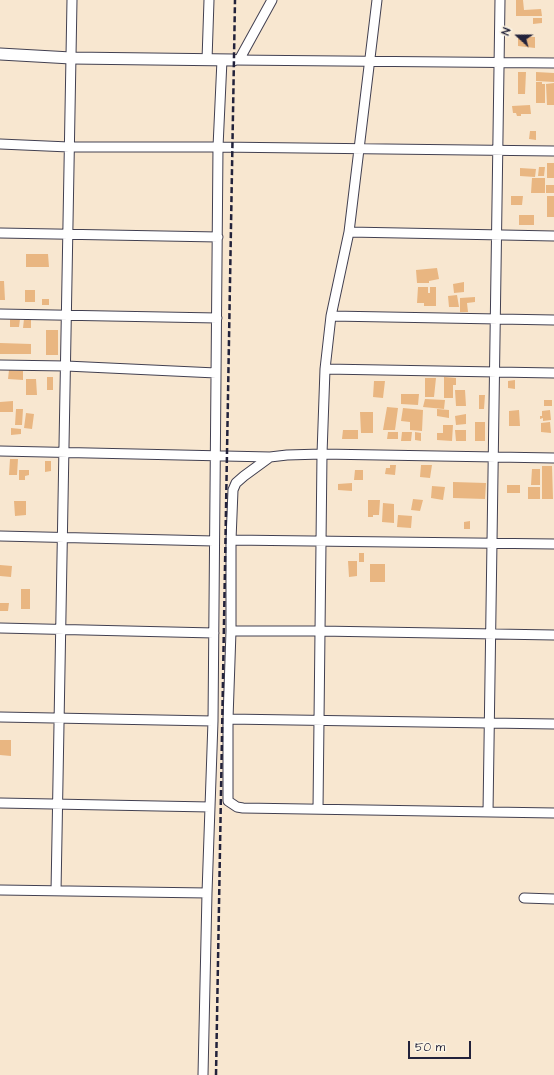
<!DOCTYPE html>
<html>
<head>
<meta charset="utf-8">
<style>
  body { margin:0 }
  #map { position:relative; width:554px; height:1075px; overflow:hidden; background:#f8e7d0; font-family:"Architects Daughter",sans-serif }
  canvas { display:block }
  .north { position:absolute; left:498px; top:16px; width:40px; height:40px; -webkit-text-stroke:3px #fcf5e5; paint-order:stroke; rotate:291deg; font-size:11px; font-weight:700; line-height:16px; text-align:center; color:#22223b }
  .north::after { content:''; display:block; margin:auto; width:14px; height:18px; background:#22223b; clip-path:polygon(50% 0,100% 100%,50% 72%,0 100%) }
  .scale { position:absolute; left:408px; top:1041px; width:63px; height:18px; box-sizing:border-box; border:2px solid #22223b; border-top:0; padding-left:5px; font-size:12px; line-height:14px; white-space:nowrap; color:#22223b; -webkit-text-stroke:3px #fcf5e5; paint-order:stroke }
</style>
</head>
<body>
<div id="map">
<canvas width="554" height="1075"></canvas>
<div class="north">N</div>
<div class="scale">50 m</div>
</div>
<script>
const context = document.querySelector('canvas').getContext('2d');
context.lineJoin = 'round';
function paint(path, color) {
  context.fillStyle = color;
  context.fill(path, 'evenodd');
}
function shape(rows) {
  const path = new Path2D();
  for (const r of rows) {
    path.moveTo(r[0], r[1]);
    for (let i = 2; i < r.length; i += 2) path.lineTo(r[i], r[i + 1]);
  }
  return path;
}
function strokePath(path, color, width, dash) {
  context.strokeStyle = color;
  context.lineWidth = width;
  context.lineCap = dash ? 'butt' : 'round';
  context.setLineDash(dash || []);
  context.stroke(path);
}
paint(shape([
  [516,0,523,0,524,10,541,9,542,16,516,16],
  [533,18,542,18,542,23,533,24],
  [518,36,535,37,535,48,518,46],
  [518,72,526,72,525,94,518,94],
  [536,72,554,73,554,82,536,81],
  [536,82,542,82,542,84,545,84,545,103,536,103],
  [554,83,554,105,547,105,546,84],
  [530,105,531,114,521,114,521,116,517,116,516,113,513,113,512,106],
  [530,131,536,131,536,140,529,139],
  [547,163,554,163,554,178,547,178],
  [539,167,545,167,544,176,538,176],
  [520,168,536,169,535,177,520,176],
  [532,178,545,178,545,193,531,193],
  [546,185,554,185,554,193,546,193],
  [511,196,523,196,522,205,511,205],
  [547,196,554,196,554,217,547,217],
  [519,215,534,215,534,225,519,225],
  [26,254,48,254,49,267,26,267],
  [437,268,439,279,429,281,429,283,417,283,416,270],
  [0,281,4,281,5,300,0,300],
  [464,282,464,292,454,293,453,284],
  [418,287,428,287,428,293,430,293,430,287,436,287,436,306,424,306,424,303,417,303],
  [25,290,35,290,35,302,25,302],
  [457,295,459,307,449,307,448,296],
  [475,297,475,302,467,303,468,312,460,312,460,298],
  [42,299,49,299,49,305,42,305],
  [10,319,20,319,19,327,10,327],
  [24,319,31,319,31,328,23,328],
  [46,330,58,330,58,355,46,355],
  [0,343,31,344,31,354,0,354],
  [9,370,23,371,23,380,8,379],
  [47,377,53,377,53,390,47,390],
  [444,377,456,378,456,385,453,385,453,398,444,398],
  [425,378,436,378,434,397,425,397],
  [26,379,36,379,37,395,26,395],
  [515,380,515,389,508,388,508,381],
  [374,381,385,381,383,398,373,397],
  [455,390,465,390,466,406,456,406],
  [401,394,419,394,418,405,401,404],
  [479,395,485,395,484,409,479,409],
  [425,399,445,400,444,409,423,407],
  [544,400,552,400,552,406,544,406],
  [13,401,13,412,0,412,0,402],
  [387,407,398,408,395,430,383,430],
  [403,408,423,410,422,431,410,430,410,422,401,421],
  [16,409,23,409,22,425,15,425],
  [437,409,449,410,449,418,437,416],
  [519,410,520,426,509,426,509,411],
  [550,410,551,420,543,421,543,418,540,419,540,416,542,416,542,411],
  [360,412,373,412,373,433,361,433],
  [26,413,34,414,32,429,24,428],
  [466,414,466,424,456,425,455,416],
  [475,422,485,422,485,441,475,441],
  [550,422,551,433,541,432,541,423],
  [443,425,453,425,452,441,437,440,437,433,443,433],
  [11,428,21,429,21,434,11,435],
  [343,430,358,430,358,439,342,439],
  [455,430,466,430,466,441,456,441],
  [388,432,398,432,398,439,387,439],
  [402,432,412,432,411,441,401,441],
  [415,432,421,433,421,441,415,440],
  [10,459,18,459,17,475,9,475],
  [45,461,51,461,51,471,45,472],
  [390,465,396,465,395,475,385,474,386,468,390,468],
  [421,465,432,465,430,478,420,477],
  [542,466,552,466,553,499,542,499],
  [532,469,540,469,540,485,531,485],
  [19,470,29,470,29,475,25,476,25,480,19,480],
  [355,470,363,470,363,480,354,480],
  [453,482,486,483,485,499,453,498],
  [352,483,352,491,338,490,338,484],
  [507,485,520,485,520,493,507,493],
  [432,486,445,487,443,500,431,498],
  [528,487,540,487,540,499,528,499],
  [413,499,423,500,420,511,411,510],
  [368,500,380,500,379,515,373,515,373,517,368,517],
  [14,501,26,501,26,515,15,516],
  [383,503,394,504,394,523,382,522],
  [398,515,412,516,411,528,397,527],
  [470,521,470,529,464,529,464,522],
  [359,553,364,553,364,562,359,562],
  [348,561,357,561,357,576,349,577],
  [370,564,385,564,385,582,370,582],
  [0,565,12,566,11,577,0,576],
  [21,589,30,589,30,609,21,609],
  [0,603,9,603,8,611,0,611],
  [0,740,11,740,11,756,0,755]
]), '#e9b681');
const minor = shape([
  [207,60,209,0],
  [233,60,554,63],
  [239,60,272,0],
  [0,144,69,147,218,147,554,151],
  [349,232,554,236],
  [0,233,218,237],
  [0,314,217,318],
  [331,316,554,320],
  [0,365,66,366,216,373],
  [325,369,554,373],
  [0,451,270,457],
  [554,458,322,454,287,455,270,457,244,476,236,483,233,490,231,540,231,631,228,719,228,801,237,807,243,808,554,813],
  [0,536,214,541],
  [231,540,554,544],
  [0,628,214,633],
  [231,631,320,631,554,635],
  [0,717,213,721],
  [228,719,554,724],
  [0,803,210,807],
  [318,809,322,454,325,369,331,316,349,232,377,0],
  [488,812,500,0],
  [0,890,207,893],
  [56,891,72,0],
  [524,898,554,899],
  [203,1075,207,893,213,721,218,147,222,60]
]);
const major = shape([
  [0,54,71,58,233,60]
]);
strokePath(minor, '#424051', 11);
strokePath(major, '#424051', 13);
strokePath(minor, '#fff', 9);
strokePath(major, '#fff', 11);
strokePath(shape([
  [216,1075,235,0]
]), '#22223b', 2.5, [6, 3]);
</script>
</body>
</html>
